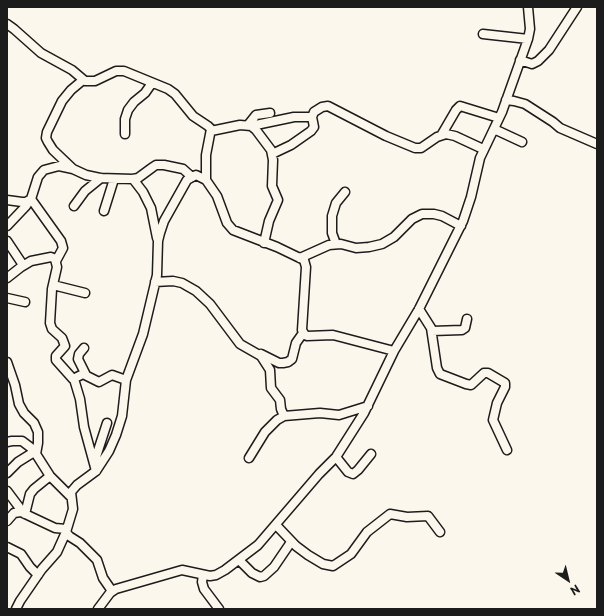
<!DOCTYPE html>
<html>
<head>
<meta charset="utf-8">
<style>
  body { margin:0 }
  #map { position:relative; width:604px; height:616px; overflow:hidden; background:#fbf7ec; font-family:"Playpen Sans",sans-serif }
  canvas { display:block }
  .frame { position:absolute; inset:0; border:8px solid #1c1c1c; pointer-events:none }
  .north { position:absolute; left:548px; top:560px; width:40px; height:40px; -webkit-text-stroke:3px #fbf7ec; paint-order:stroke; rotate:145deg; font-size:11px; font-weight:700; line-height:16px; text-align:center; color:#1c1c1c }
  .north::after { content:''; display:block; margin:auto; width:14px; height:18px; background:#1c1c1c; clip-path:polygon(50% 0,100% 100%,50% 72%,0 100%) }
</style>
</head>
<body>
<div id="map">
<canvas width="604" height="616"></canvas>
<div class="frame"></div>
<div class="north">N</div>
</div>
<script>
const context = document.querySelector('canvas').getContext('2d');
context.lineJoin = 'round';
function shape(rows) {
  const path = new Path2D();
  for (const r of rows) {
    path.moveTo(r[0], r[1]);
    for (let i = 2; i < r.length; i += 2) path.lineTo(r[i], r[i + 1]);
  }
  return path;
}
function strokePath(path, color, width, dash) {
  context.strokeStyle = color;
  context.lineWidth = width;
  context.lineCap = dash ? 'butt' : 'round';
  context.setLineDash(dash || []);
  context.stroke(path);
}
const minor = shape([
  [7,24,14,29,41,53,72,70,85,81,95,81,116,71,124,71,168,89,175,94,193,116,208,126,211,129,206,155,206,180],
  [483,34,528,39],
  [520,60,532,64,538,61,549,50,577,7],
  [83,80,71,90,62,101,47,132,46,138,48,142,53,150,73,169,86,175,100,178,133,179,138,178,153,167,156,165,164,165,183,169,192,177],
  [506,100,514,101,525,104,553,122,560,128,597,144],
  [248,125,256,115,270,113],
  [251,126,294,117,312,117],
  [494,129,522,142],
  [211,131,240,125,251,126,256,130,271,150,273,160,272,186,278,200,269,221,264,243],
  [125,134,125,119,128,110,134,102,145,93,152,83],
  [442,134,456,110,460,106,499,118],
  [272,154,291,145,311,131,314,127,312,117,314,112,322,107,328,106,386,136,415,148,421,148,437,137,446,134,455,136,483,149],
  [133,179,143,192,151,208,157,238],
  [31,199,61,241,63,248,56,261],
  [7,200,22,202,26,202,31,199,38,177,44,170,59,166,73,169],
  [74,206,85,191,101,178],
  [104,211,114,179],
  [7,226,26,206,29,201],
  [7,241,23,265],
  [336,244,332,233,332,216,336,203,345,192],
  [300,258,329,245,341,244,356,248,369,247,382,244,394,237,412,219,422,214,434,214,442,216,461,226],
  [7,278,21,267,31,261,51,257,55,259,57,267,52,289,50,323,52,329,62,338,65,346,56,356,56,360,73,379,83,374,99,382,112,375,126,380],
  [155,282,173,281,182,283,196,291,210,304,240,344,261,356,270,370,271,388,280,400,281,409,284,416,320,413,339,415,368,406],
  [53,285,85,293],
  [7,298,25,302],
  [419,309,431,328,437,368,440,374,466,384,471,385,484,373,488,373,505,383,505,387,497,403,493,420,507,450],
  [432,331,462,330,465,328,467,319],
  [84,348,79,354,78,359,86,375],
  [261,354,279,363,283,363,288,362,292,359,296,343,303,333],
  [7,362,15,385,19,404,24,413,34,423,38,432,38,443,36,454],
  [74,379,80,399,84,427,96,471],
  [7,442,12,441,22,441,30,447,36,454,50,476,71,497],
  [336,457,348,472,353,474,358,470,371,454],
  [249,458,265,432,277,420,284,416],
  [94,463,107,423],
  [7,473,18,462,34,452],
  [7,491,19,507,21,512],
  [25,514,30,494,34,489,50,476],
  [7,521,14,513,21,512,55,528,66,529],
  [276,525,296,546,308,555,323,564,333,566,351,554,367,532,390,514,407,517,428,516,440,532],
  [7,547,21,554,30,567,38,575],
  [239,560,252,573,260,577,264,576,274,567,291,542],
  [203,575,202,582,204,589,219,609],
  [112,591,103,578,97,560,80,543,69,536,66,532,73,509,71,492,77,485,96,471,109,451,116,435,122,416,126,380,143,334,157,275,158,241,160,233,164,221,187,180,196,175,206,180,217,196,227,223,233,230,277,247,304,260,306,267,302,330,305,335,307,336,333,335,394,351],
  [16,609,20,601,42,569,57,552,66,532],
  [98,609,110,593,116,589,182,570,210,576,216,575,225,570,258,545,319,474,336,457,364,413,394,351,419,309,463,221,471,197,480,158,502,112,528,39,530,29,528,7]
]);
strokePath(minor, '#1c1c1c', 11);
strokePath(minor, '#fbf7ec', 8);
</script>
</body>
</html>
